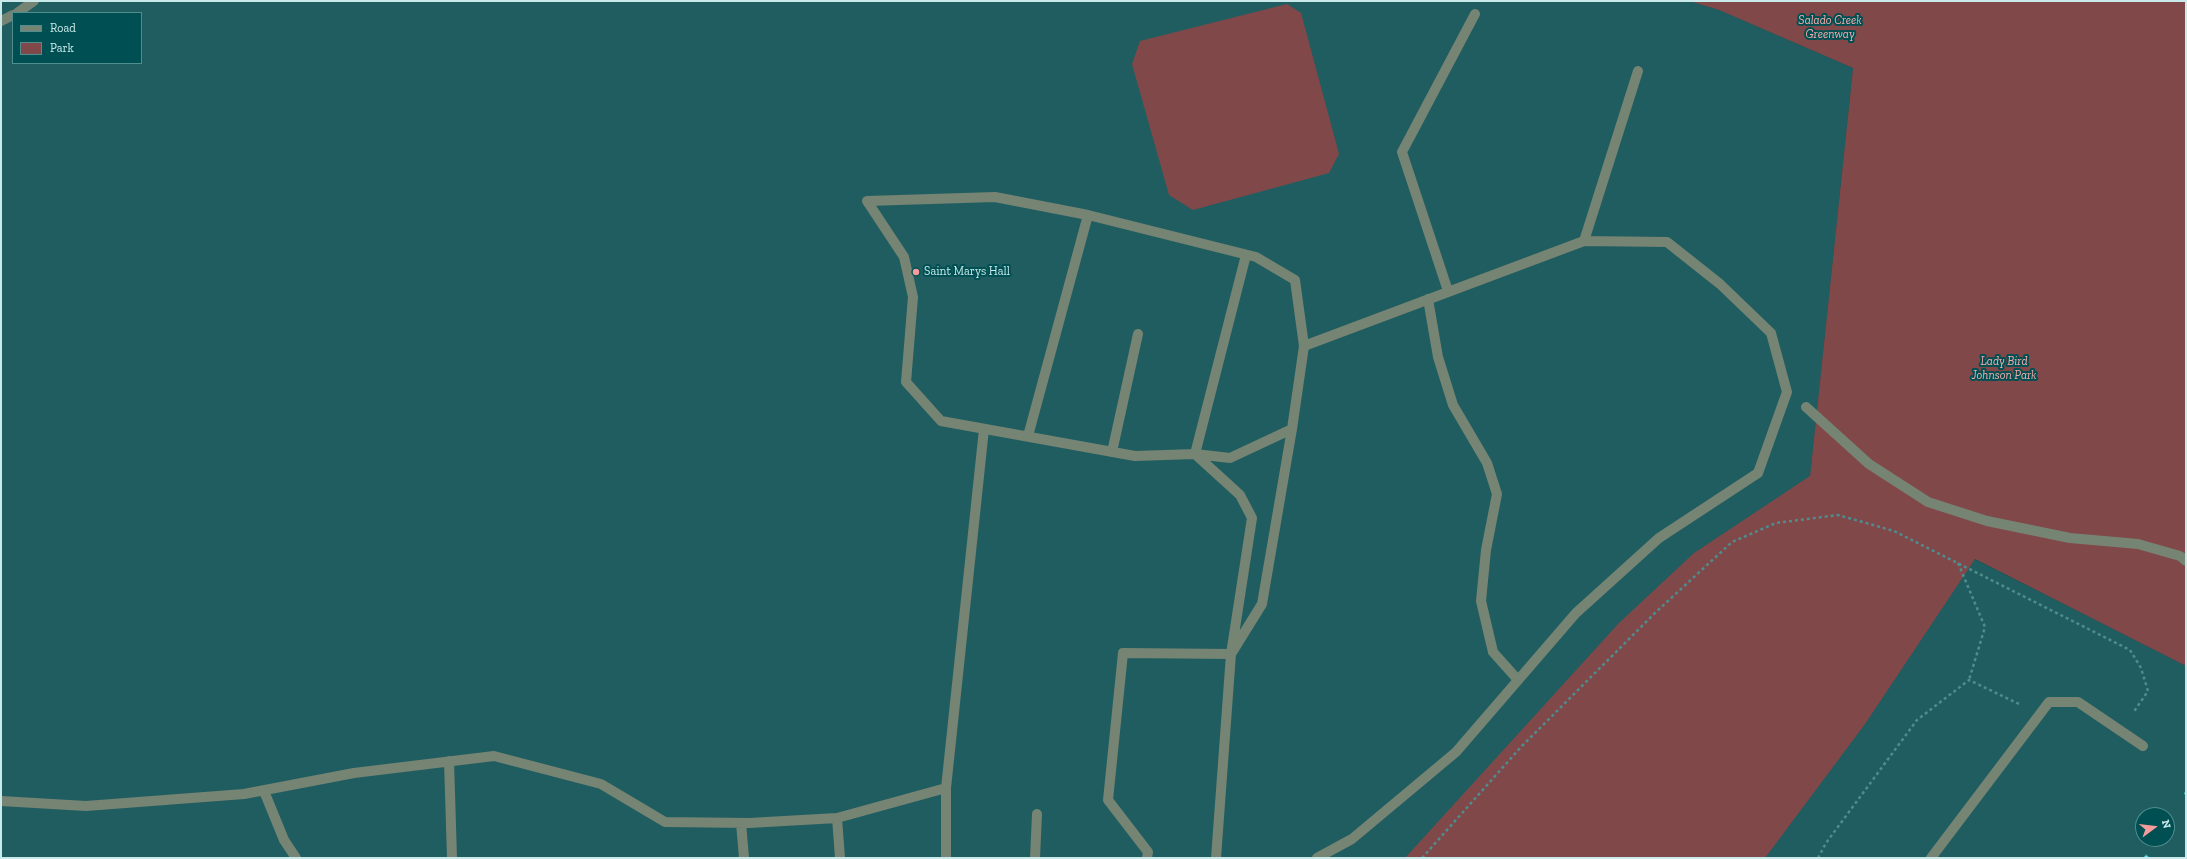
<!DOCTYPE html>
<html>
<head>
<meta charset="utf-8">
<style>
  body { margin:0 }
  #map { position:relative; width:2187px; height:859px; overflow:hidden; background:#005053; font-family:"Zilla Slab",serif }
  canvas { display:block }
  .frame { position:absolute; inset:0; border:2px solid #c9e9ea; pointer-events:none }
  .legend { position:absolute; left:12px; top:12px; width:130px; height:52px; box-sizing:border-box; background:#005053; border:1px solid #508d8f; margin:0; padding:5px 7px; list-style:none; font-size:12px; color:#c9e9ea }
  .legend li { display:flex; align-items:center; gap:8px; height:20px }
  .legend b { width:20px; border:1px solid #508d8f }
  .north { position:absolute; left:2135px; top:807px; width:40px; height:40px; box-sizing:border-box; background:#005053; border:1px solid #508d8f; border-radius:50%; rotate:75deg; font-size:11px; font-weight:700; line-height:16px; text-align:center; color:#c9e9ea }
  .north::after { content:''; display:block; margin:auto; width:14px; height:18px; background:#f59b9b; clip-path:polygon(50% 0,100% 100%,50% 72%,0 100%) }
</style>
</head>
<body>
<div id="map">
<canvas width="2187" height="859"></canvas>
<div class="frame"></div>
<ul class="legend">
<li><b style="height:5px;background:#768473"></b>Road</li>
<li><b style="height:11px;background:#804849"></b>Park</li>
</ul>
<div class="north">N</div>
</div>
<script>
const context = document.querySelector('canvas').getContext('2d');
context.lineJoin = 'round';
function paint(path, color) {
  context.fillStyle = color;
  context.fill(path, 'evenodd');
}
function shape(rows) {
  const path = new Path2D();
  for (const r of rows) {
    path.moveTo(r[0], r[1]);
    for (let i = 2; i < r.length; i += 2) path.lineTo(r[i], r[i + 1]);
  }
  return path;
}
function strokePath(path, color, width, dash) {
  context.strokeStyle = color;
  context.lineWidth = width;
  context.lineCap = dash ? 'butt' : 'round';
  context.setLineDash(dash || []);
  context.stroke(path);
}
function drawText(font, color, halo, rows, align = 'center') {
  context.font = font + ' "Zilla Slab",serif';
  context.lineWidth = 4;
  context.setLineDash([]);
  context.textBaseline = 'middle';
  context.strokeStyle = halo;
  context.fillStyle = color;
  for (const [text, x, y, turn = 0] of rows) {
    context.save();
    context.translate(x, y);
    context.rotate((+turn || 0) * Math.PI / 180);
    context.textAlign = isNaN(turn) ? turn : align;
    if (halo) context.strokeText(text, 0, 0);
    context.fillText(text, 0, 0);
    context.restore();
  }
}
paint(shape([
  [1,1,1689,1,1719,10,1853,68,1810,476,2186,666,2186,858,1,858],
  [13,13,141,13,141,63,13,63],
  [2143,815,2167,815,2167,839,2143,839]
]), '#205d60');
paint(shape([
  [1689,1,2186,1,2186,666,1975,559,1865,724,1765,858,1405,858,1619,623,1694,553,1810,476,1853,68,1719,10],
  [1287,4,1301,13,1339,154,1329,173,1193,210,1169,195,1132,64,1140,41]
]), '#804849');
strokePath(shape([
  [1958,563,1985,627,1969,680],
  [1422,858,1521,747,1656,612,1732,542,1776,523,1838,515,1894,531,2130,650,2141,668,2148,691,2133,713],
  [1818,858,1826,843,1917,720,1969,680,2019,704]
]), '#4f8c8e', 2.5, [3, 3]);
strokePath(shape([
  [17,13,34,1],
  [1,21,13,15],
  [1584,241,1638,71],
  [1448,291,1402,152,1475,14],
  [1428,299,1438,357,1453,405,1487,463,1497,494,1486,550,1481,601,1493,652,1518,680],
  [1304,346,1584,241,1667,242,1720,284,1771,333,1787,392,1758,473,1659,538,1576,613,1456,752,1352,839,1317,858],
  [1806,407,1869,464,1928,502,1987,521,2070,538,2138,544,2180,556,2186,561],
  [1028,436,1088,215],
  [1112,452,1138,334],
  [1195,454,1240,495,1252,518,1231,654,1216,858],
  [1195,454,1246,255],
  [1231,654,1262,604,1292,429,1304,346,1295,280,1256,257,1088,215,995,197,867,201,904,257,913,297,906,382,941,421,1135,456,1195,454,1230,458,1292,429],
  [449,761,452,858],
  [946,788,946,858],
  [264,791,284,840,296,858],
  [1,801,86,806,244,794,354,773,494,756,601,784,665,822,749,823,837,818,840,858],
  [837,818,946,788,984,429],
  [741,823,744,858],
  [1035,858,1037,814],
  [1147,858,1148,852,1108,800,1123,653,1231,654],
  [1931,858,2049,702,2078,702,2143,746]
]), '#768473', 10);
paint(shape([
  [2186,789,2186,795,2184,794]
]), '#53c7cc');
const building = shape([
  [2146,855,2150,858,2143,858,2146,855]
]);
paint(building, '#60e7ed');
strokePath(building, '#43a2a6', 1);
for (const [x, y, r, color] of [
  [916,272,4,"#f59b9b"]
]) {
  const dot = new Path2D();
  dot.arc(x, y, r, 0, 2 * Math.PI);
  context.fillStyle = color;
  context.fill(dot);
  strokePath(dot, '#005053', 1.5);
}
drawText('italic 12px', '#f7acac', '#005053', [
  ["Salado Creek",1830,21],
  ["Greenway",1830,35],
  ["Lady Bird",2004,362],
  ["Johnson Park",2004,376]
]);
drawText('12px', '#c9e9ea', '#005053', [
  ["Saint Marys Hall",924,272]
], 'left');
</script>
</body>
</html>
